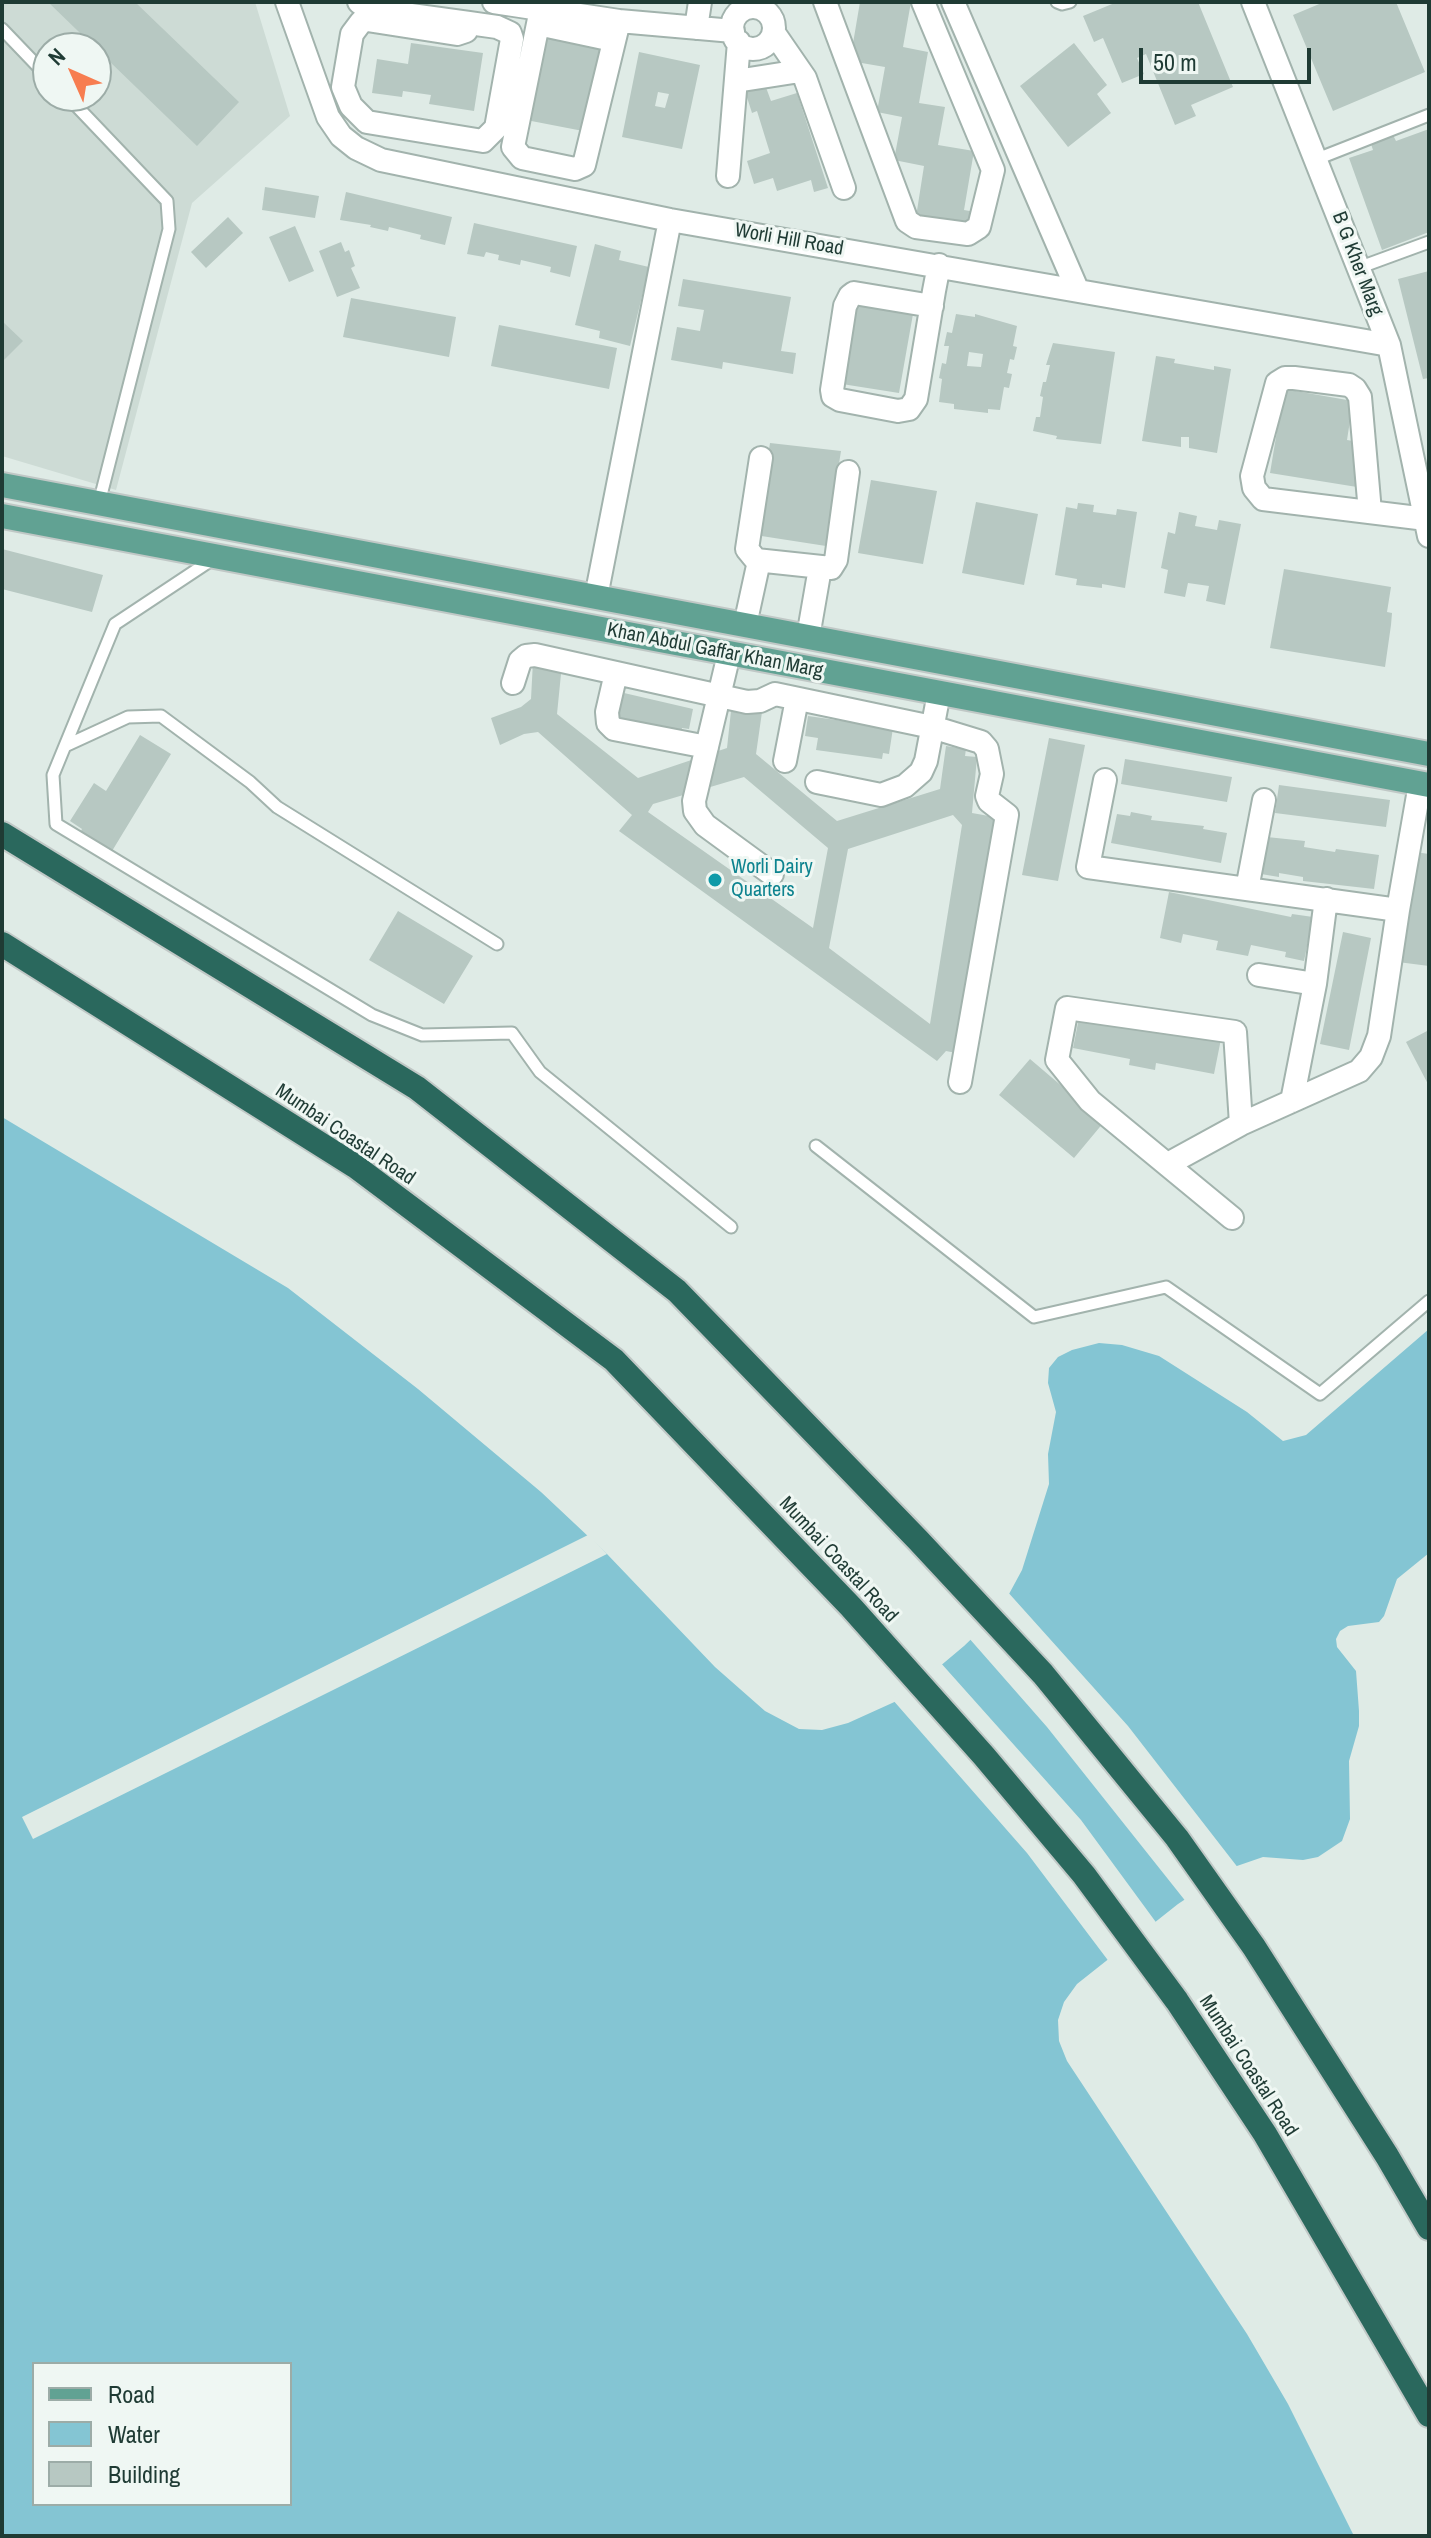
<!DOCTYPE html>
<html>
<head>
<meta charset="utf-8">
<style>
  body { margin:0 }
  #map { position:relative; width:1431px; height:2538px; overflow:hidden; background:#dfebe6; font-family:"Archivo Narrow",sans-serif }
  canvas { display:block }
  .frame { position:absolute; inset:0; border:4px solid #1f3b34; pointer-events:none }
  .legend { position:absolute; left:32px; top:2362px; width:260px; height:144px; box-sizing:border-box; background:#eff7f3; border:2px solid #9caca7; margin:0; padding:10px 14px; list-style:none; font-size:24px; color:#1f3b34 }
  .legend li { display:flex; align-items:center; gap:16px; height:40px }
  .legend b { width:40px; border:2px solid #9caca7 }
  .north { position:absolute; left:32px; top:32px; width:80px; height:80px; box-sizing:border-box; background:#eff7f3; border:2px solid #9caca7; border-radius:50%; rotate:315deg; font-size:22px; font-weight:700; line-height:32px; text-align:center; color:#1f3b34 }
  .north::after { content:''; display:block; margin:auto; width:28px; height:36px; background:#f77d50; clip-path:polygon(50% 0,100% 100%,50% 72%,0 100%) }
  .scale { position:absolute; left:1139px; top:48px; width:172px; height:36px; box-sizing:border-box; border:4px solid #1f3b34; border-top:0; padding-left:10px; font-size:24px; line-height:28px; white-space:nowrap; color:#1f3b34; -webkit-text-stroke:6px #eff7f3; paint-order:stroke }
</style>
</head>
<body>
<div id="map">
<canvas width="1431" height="2538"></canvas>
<div class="frame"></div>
<ul class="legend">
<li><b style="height:10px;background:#61a293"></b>Road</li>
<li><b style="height:22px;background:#84c5d3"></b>Water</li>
<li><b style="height:22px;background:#b7c8c2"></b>Building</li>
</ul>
<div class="north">N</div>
<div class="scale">50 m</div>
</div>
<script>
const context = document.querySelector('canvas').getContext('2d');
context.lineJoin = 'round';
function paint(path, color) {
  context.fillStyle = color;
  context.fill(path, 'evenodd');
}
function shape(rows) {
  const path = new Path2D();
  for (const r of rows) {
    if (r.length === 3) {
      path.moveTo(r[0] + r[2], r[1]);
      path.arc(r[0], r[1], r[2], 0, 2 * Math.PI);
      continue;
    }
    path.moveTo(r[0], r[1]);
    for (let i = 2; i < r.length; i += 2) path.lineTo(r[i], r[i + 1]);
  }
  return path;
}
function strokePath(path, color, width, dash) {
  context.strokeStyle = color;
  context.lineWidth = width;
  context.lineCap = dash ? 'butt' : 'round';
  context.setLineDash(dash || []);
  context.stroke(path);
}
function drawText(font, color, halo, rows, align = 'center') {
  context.font = font + ' "Archivo Narrow",sans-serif';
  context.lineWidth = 6;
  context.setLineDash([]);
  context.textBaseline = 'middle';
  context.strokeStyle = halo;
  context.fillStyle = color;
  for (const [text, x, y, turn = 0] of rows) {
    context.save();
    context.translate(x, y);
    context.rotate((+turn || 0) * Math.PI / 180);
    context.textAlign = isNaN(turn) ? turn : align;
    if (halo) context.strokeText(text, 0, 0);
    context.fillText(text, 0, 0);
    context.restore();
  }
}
paint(shape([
  [2,2,255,2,290,116,192,203,116,490,2,456],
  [48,48,96,48,96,96,48,96]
]), '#cddbd5');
paint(shape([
  [2,1117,288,1288,418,1389,541,1492,607,1554,715,1667,765,1711,799,1729,822,1730,848,1723,901,1699,964,1646,988,1623,1009,1594,1022,1570,1049,1484,1048,1454,1056,1412,1048,1383,1049,1368,1058,1357,1072,1350,1099,1343,1122,1345,1159,1356,1247,1412,1283,1441,1306,1435,1429,1329,1429,1553,1397,1579,1384,1616,1379,1622,1348,1626,1340,1631,1336,1639,1337,1647,1356,1671,1359,1711,1359,1726,1349,1761,1350,1819,1342,1841,1318,1857,1303,1860,1263,1857,1234,1867,1178,1904,1077,1984,1064,2002,1058,2020,1059,2041,1067,2061,1247,2334,1288,2404,1354,2536,2,2536],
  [34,2364,290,2364,290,2504,34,2504]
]), '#84c5d3');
paint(shape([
  [588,1535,607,1554,33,1839,22,1817],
  [1006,1590,1128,1726,1239,1869,1187,1903,1047,1727,968,1637,985,1620],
  [940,1662,1081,1820,1158,1925,1110,1963,1027,1853,892,1699]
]), '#dfebe6');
paint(shape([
  [48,2,135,2,239,102,197,146],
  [860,2,911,2,903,47,928,52,919,103,945,107,938,145,974,151,964,210,975,212,972,226,916,217,924,166,894,160,902,117,877,112,885,67,850,61],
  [1117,2,1198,2,1233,87,1191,105,1196,116,1175,125,1146,54,1137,58,1144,74,1122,83,1103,38,1094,42,1083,16],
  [1324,2,1396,2,1425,72,1333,111,1293,15],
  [543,29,604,44,583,131,521,119],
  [411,43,483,53,474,111,429,104,431,95,403,91,402,97,372,93,377,59,408,64],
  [1074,43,1107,85,1097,94,1111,113,1068,147,1020,86],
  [639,52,700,65,682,149,622,137],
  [658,92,669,94,665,108,655,106],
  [764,82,771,101,797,93,828,188,814,192,811,180,777,191,773,178,754,184,747,161,770,153,757,111,752,113,744,88],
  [1429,129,1429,232,1382,250,1349,158,1373,150,1370,141,1392,133,1396,141],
  [265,187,319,196,315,218,262,210],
  [346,192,452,217,445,245,420,239,421,235,389,227,388,231,370,227,371,225,340,220],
  [228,217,243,233,206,268,191,252],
  [474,223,577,246,570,277,550,272,551,267,521,260,520,265,498,260,499,255,486,252,484,257,467,254],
  [295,226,314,271,289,282,269,237],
  [341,242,345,252,349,250,355,266,351,268,360,288,337,297,319,251],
  [595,244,621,251,619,260,649,267,630,346,599,338,600,331,575,325],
  [1429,271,1429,378,1423,379,1398,279],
  [683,279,791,297,781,351,796,353,793,374,723,362,722,369,671,360,677,327,700,331,704,310,678,306],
  [351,298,456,317,449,357,343,337],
  [855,305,913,314,899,393,842,384],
  [956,314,975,317,975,314,1017,326,1013,346,1017,347,1014,360,1010,359,1007,373,1012,374,1009,388,1004,387,1000,410,988,409,988,413,954,409,954,404,939,402,942,379,939,378,942,363,946,364,949,346,944,346,947,332,952,333],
  [969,352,983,354,981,367,967,366],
  [2,321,23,341,2,362],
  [499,325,617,348,609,389,491,366],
  [1053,343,1115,352,1101,444,1056,439,1057,436,1033,431,1036,417,1040,417,1043,397,1040,396,1043,382,1046,382,1050,365,1046,365],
  [1156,356,1175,359,1174,363,1214,370,1214,366,1231,369,1217,453,1189,448,1189,437,1181,437,1181,447,1142,441],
  [1284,389,1353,401,1347,440,1359,442,1355,465,1360,466,1357,487,1270,473],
  [770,443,841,451,826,546,755,535],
  [871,480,937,491,923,564,858,553],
  [976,502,1038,514,1024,585,962,573],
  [1078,503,1094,505,1093,512,1116,515,1117,509,1137,512,1125,588,1102,584,1102,588,1076,585,1077,579,1055,575,1066,507,1077,509],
  [1179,512,1197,516,1195,526,1217,530,1219,520,1241,524,1225,605,1206,601,1209,586,1188,583,1185,597,1164,593,1168,570,1161,568,1168,532,1175,534],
  [2,549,103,575,92,612,2,589],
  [1284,569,1391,587,1387,612,1392,613,1391,625,1385,667,1270,648],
  [533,661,562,664,557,714,638,778,727,748,731,711,742,714,744,708,762,712,756,754,837,821,940,789,946,746,966,749,965,756,977,757,972,813,1000,818,961,1054,946,1051,937,1061,619,831,632,815,538,732,524,734,500,745,491,718,521,707,531,699],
  [744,777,828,848,813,928,648,812,653,804],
  [953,815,962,825,930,1024,829,948,848,849],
  [624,693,693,709,689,729,682,728,680,737,617,723],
  [808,716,893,728,889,754,883,753,882,759,816,750,818,738,805,736],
  [140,735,171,754,109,856,78,837,82,829,70,821,94,783,106,791],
  [1049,738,1085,745,1058,881,1022,875],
  [1125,759,1232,777,1227,802,1121,784],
  [1279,785,1390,800,1386,827,1275,813],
  [1131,812,1152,816,1151,820,1204,826,1203,829,1227,833,1221,863,1111,843,1117,814,1130,816],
  [1267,837,1305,841,1304,847,1335,852,1336,849,1379,855,1374,889,1303,881,1303,877,1279,873,1279,877,1261,874],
  [1415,852,1429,854,1429,966,1398,962,1400,947,1404,948,1410,894,1413,894,1417,870,1412,869],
  [1169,892,1291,917,1292,914,1313,917,1304,961,1285,957,1286,952,1251,945,1248,956,1216,950,1218,941,1183,934,1181,943,1160,938],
  [398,911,473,956,444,1004,369,960],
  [1343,932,1371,938,1349,1050,1320,1044],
  [1080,1013,1221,1039,1214,1074,1156,1063,1155,1070,1129,1065,1130,1059,1073,1048],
  [1429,1030,1429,1086,1406,1042],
  [1030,1059,1104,1122,1074,1158,999,1095]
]), '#b7c8c2');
const service = shape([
  [1057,2,1062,4,1070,2],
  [2,29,48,77],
  [67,96,167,201,169,229,99,503],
  [1317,159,1429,115],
  [1358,268,1429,242],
  [213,559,115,624,53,775,56,824,372,1015,422,1035,512,1033,540,1072,731,1227],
  [65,746,128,717,161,716,250,782,277,807,497,944],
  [816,1146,1034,1317,1166,1287,1320,1394,1429,1301]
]);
const minor = shape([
  [287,2,328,117,341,136,356,148,381,160,670,220,1389,345],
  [359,2,368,9,469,23,497,27,510,33,512,39,496,128,483,141,367,122,351,106,343,87,352,34,361,22,367,20,457,34,466,31,469,23],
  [494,2,619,21,733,31],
  [825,2,907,221,916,227,968,234,979,227,993,170,923,2],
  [953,2,1077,289],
  [1253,2,1389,345,1429,536],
  [753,28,21],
  [541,9,513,147,522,158,575,169,584,165,619,21],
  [538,24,613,40],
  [696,28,700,2],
  [774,33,805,78,844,188],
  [736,81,800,71],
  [728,176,739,42],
  [932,306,854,293,850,296,845,306,832,390,833,396,840,400,898,411,909,409,916,399,934,291,939,265],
  [761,458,747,549,756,560,831,568,836,560,848,472],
  [1370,512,1360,397,1355,389,1349,385,1294,378,1285,378,1277,383,1252,476,1254,488,1263,499,1426,519],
  [596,597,670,220],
  [745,625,759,561],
  [808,637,820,568],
  [729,654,694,801,695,811,705,825,772,874],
  [616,673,607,712,608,723,614,729,707,747],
  [513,683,520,661,526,656,535,655,747,702,760,701,775,694,932,727,981,742,987,749,992,774,987,796,989,801,1007,815,960,1082],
  [785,761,797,699],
  [1105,780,1088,867,1398,910,1420,784],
  [817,782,881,795,905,786,921,772,926,761,939,693],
  [1247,889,1264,800],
  [1259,975,1315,984],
  [1292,1101,1315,984,1326,899],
  [1168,1164,1241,1124,1359,1071,1371,1057,1379,1036,1398,910],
  [1232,1218,1090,1101,1057,1060,1067,1008,1235,1032,1241,1124]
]);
const primary = shape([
  [2,485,1429,754],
  [2,516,1429,785]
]);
const motorway = shape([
  [2,834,417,1088,677,1291,918,1540,1043,1674,1177,1838,1254,1947,1387,2156,1429,2228],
  [2,944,355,1166,614,1360,851,1607,984,1756,1084,1875,1177,2001,1265,2134,1429,2415]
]);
strokePath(service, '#a2b3ad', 15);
strokePath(minor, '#a2b3ad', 26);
strokePath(primary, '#c0c8c6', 28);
strokePath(motorway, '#c0c8c6', 28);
strokePath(service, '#fff', 11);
strokePath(minor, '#fff', 22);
strokePath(primary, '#61a293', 24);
strokePath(motorway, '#2a685d', 24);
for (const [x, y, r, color] of [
  [715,880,8,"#0f9aa8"]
]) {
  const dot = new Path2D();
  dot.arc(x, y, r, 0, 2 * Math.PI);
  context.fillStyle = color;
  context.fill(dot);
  strokePath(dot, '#eff7f3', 3);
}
drawText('20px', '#1f3b34', '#eff7f3', [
  ["Worli Hill Road",789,240,10],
  ["B G Kher Marg",1357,264,69],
  ["Khan Abdul Gaffar Khan Marg",715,651,11],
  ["Mumbai Coastal Road",345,1135,34],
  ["Mumbai Coastal Road",838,1560,47],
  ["Mumbai Coastal Road",1248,2066,57]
]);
drawText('20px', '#0d838f', '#eff7f3', [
  ["Worli Dairy",731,868],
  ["Quarters",731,891]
], 'left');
</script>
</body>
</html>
